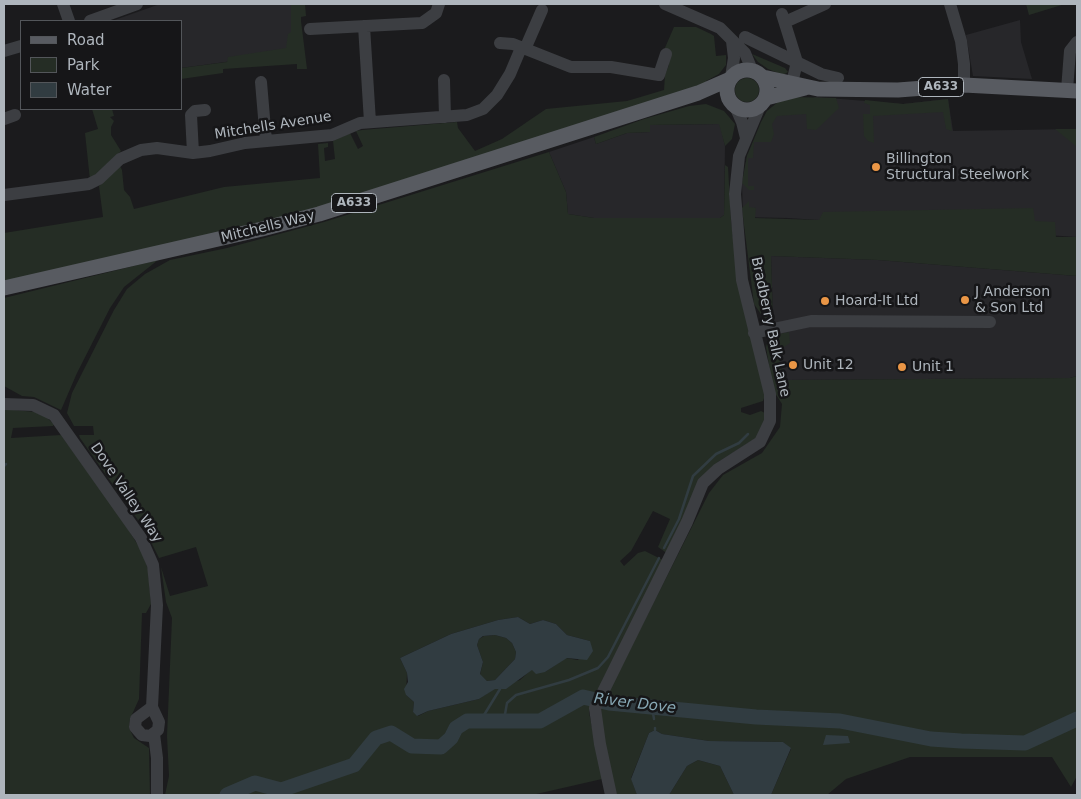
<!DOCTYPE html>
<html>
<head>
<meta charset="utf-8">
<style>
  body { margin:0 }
  #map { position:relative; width:1081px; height:799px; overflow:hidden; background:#1b1b1d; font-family:"DejaVu Sans",sans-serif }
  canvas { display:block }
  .frame { position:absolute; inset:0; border:5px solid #aeb5bc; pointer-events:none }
  .legend { position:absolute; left:20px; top:20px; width:162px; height:90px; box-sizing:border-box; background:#161618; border:1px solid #53565a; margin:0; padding:6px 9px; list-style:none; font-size:15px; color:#aeb5bc }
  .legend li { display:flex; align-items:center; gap:10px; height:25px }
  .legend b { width:25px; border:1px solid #53565a }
</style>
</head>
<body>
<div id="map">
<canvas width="1081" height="799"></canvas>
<div class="frame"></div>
<ul class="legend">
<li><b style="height:6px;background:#585b61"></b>Road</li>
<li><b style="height:14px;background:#252d25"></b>Park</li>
<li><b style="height:14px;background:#313c41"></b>Water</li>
</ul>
</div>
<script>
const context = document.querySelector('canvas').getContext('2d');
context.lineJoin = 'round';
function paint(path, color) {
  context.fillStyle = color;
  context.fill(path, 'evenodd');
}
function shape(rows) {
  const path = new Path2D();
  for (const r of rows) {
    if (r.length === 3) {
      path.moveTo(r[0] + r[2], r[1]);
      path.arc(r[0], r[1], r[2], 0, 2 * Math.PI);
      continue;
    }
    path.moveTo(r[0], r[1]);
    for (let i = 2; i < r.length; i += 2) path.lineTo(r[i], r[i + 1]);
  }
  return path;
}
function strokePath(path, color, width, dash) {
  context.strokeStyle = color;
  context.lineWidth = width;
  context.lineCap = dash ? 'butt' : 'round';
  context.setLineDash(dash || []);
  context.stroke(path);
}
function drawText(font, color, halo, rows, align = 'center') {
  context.font = font + ' "DejaVu Sans",sans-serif';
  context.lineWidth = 5;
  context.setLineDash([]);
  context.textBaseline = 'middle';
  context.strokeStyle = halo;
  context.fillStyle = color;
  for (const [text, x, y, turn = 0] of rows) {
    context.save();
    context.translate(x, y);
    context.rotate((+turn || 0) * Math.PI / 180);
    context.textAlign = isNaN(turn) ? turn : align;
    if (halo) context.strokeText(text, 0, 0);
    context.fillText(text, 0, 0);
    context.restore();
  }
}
paint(shape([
  [160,4,297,4,299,52,181,68,181,21,112,21],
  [1020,20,1021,42,1032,79,973,76,966,35],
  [816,97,903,104,948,99,953,131,1077,129,1077,237,788,218,743,217,742,183,747,156,767,111],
  [720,124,725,146,724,215,720,218,594,218,568,214,566,192,549,152,594,137,596,144,627,133,649,132,649,125],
  [771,256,878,260,1077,276,1077,376,1070,378,784,380,777,350,789,333,769,336,765,320,773,317]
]), '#27272a');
paint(shape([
  [291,4,305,4,306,16,301,17,301,21,307,69,297,69,297,64,223,69,223,73,181,79,181,68,227,62,228,57,286,48,288,34,291,32],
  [1026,4,1065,4,1029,15],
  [674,27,696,27,711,34,714,36,716,56,726,55,726,65,719,74,706,81,707,84,315,211,4,283,4,233,103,217,99,186,120,166,122,170,124,190,130,197,134,209,224,187,320,178,318,144,328,143,328,147,324,148,325,161,335,159,333,141,350,133,358,149,363,146,356,131,362,130,457,122,458,128,475,151,502,139,546,109,627,101,664,90,665,75,669,65,664,50],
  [752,54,785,68,788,72,783,75,768,69,758,62],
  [747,90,12],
  [792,97,836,98,839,108,816,130,807,129,806,114,777,116,772,124,774,134,771,142,754,142,753,158,748,158,748,186,754,186,754,190,749,190,742,183,747,156,761,122,767,111,778,102],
  [948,99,952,131,946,129,943,112,873,116,874,143,868,141,864,136,863,114,870,114,870,105,864,103,865,100,903,104],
  [706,104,724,111,735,124,732,139,725,146,719,124,650,125,650,132,627,133,596,144,594,137,644,119,689,106],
  [92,109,112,109,114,116,110,117,114,121,111,127,111,135,121,151,90,180,85,133,98,129],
  [1055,129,1077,129,1077,147],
  [549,152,566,192,568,214,594,218,720,218,724,215,725,165,728,167,731,220,738,280,765,395,763,401,741,408,741,412,750,415,761,411,767,414,761,435,718,462,668,554,658,547,670,519,653,511,631,551,620,561,624,566,638,553,645,551,665,561,604,677,589,712,602,779,532,795,165,795,169,776,167,736,172,618,166,602,161,567,170,596,208,586,196,547,159,558,145,530,80,438,79,435,94,435,93,426,74,426,67,413,72,393,114,310,127,289,145,274,170,260,227,248,324,222],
  [518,617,530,624,543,620,556,624,567,635,590,641,578,660,566,658,545,672,532,669,520,680,495,688,479,699,428,711,418,716,413,712,414,702,406,695,407,673,400,658,451,634,498,620],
  [749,201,749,207,756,208,755,218,819,220,823,212,1033,208,1035,221,1055,222,1056,237,1077,237,1077,276,878,260,771,256,773,317,765,320,754,304,743,217,742,208],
  [158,260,124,287,110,308,77,373,61,410,34,397,22,396,4,386,4,298],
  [789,332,790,343,778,351,784,380,1070,378,1077,376,1077,776,1071,787,1052,757,910,757,846,779,827,795,771,795,791,749,783,742,709,741,662,734,655,730,649,733,631,778,637,795,616,795,602,732,601,707,709,493,723,475,762,453,780,427,782,404,773,390,766,347,769,336],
  [4,409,35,412,46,417,54,424,53,426,13,428,11,438,61,435,123,521,141,550,148,569,151,604,146,613,142,613,139,699,130,719,129,728,134,738,149,748,150,795,4,795],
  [495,635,506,638,512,643,516,652,515,659,495,680,487,681,480,675,483,662,477,645,479,639,484,636],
  [698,760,720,766,734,795,669,795,687,766]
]), '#252d25');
paint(shape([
  [518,617,530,624,543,620,556,624,567,635,590,641,593,651,587,660,567,658,545,672,536,674,532,670,506,689,495,689,479,699,428,711,417,716,413,712,414,702,406,695,404,689,408,682,407,673,400,658,451,634,498,620],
  [495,635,506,638,512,643,516,652,515,659,495,680,487,681,480,674,483,662,477,645,479,639,483,636],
  [655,730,662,734,709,741,783,742,791,748,771,795,734,795,720,766,698,760,687,766,669,795,637,795,631,779,649,733],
  [826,735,848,736,850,743,823,745]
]), '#313c41');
strokePath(shape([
  [4,466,6,464],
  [664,548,679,519,693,476,716,454,739,443,748,434],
  [652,707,654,719],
  [481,720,500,689],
  [504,720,507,703,516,695,569,680,598,668,608,657,659,558],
  [655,728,655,730]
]), '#313c41', 2.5);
strokePath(shape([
  [227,795,255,783,281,790,354,765,376,738,391,733,412,746,441,747,451,738,456,728,467,721,540,721,583,697,609,703,756,717,840,721,931,739,961,741,1025,743,1077,719]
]), '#313c41', 15);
strokePath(shape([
  [63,4,69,21],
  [665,4,720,28,745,53,752,70],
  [950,4,961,41,964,64,964,85],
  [782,14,797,62,792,83],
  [90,21,137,4],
  [785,22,825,4],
  [364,26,370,122],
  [310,29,422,23,436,13,439,4],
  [745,37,821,74,838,78],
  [500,43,513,44,571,67,611,67,659,75,666,54],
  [525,49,542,10],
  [4,51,21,46],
  [731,77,734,58,732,41],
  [444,80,445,117],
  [261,82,266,141],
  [1067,90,1070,51,1077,42],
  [735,106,742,122,746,138],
  [4,119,15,115],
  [193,153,191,115,195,111,205,110],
  [4,195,89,184,99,179,120,159,141,150,157,148,193,153,210,151,245,143,332,135,360,123,467,115,483,109,497,95,510,74,521,48],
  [754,333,811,321,990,322],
  [4,404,33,405,54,415,141,538,153,565,157,605,152,707],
  [152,707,159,722,158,730,150,736,142,735,135,727,136,719,152,707],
  [154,734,157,758,157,795],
  [611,795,600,744,595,708,687,522,703,483,718,469,760,442,770,421,770,394,742,280,735,194,739,156,760,106]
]), '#3c3e42', 12);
strokePath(shape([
  [747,90,20],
  [763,77,818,89,898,90,964,85,1077,91],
  [766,98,805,88],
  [4,288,262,229,319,214,698,93,730,79]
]), '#585b61', 15);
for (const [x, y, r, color] of [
  [876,167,5,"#ea9646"],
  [965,300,5,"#ea9646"],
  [825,301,5,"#ea9646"],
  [793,365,5,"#ea9646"],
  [902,367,5,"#ea9646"]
]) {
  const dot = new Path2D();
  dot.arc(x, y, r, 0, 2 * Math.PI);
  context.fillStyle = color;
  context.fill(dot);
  strokePath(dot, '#161618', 2);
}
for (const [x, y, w] of [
  [941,87,45],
  [354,203,45]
]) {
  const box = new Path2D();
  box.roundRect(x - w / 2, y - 9.5, w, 19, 4);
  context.fillStyle = '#161618';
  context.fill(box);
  strokePath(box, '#aeb5bc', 1);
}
drawText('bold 12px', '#aeb5bc', null, [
  ["A633",941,87],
  ["A633",354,203]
]);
drawText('14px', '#aeb5bc', '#161618', [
  ["Mitchells Avenue",273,126,-9],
  ["Mitchells Way",268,227,-14],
  ["Bradberry Balk Lane",770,327,78],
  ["Dove Valley Way",126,493,56]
]);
drawText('14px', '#aeb5bc', '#161618', [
  ["Billington",886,159],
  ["Structural Steelwork",886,175],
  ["J Anderson",975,292],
  ["& Son Ltd",975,308],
  ["Hoard-It Ltd",835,301],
  ["Unit 12",803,365],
  ["Unit 1",912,367]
], 'left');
drawText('italic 15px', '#87a7b4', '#161618', [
  ["River Dove",635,704,7]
]);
</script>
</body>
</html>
